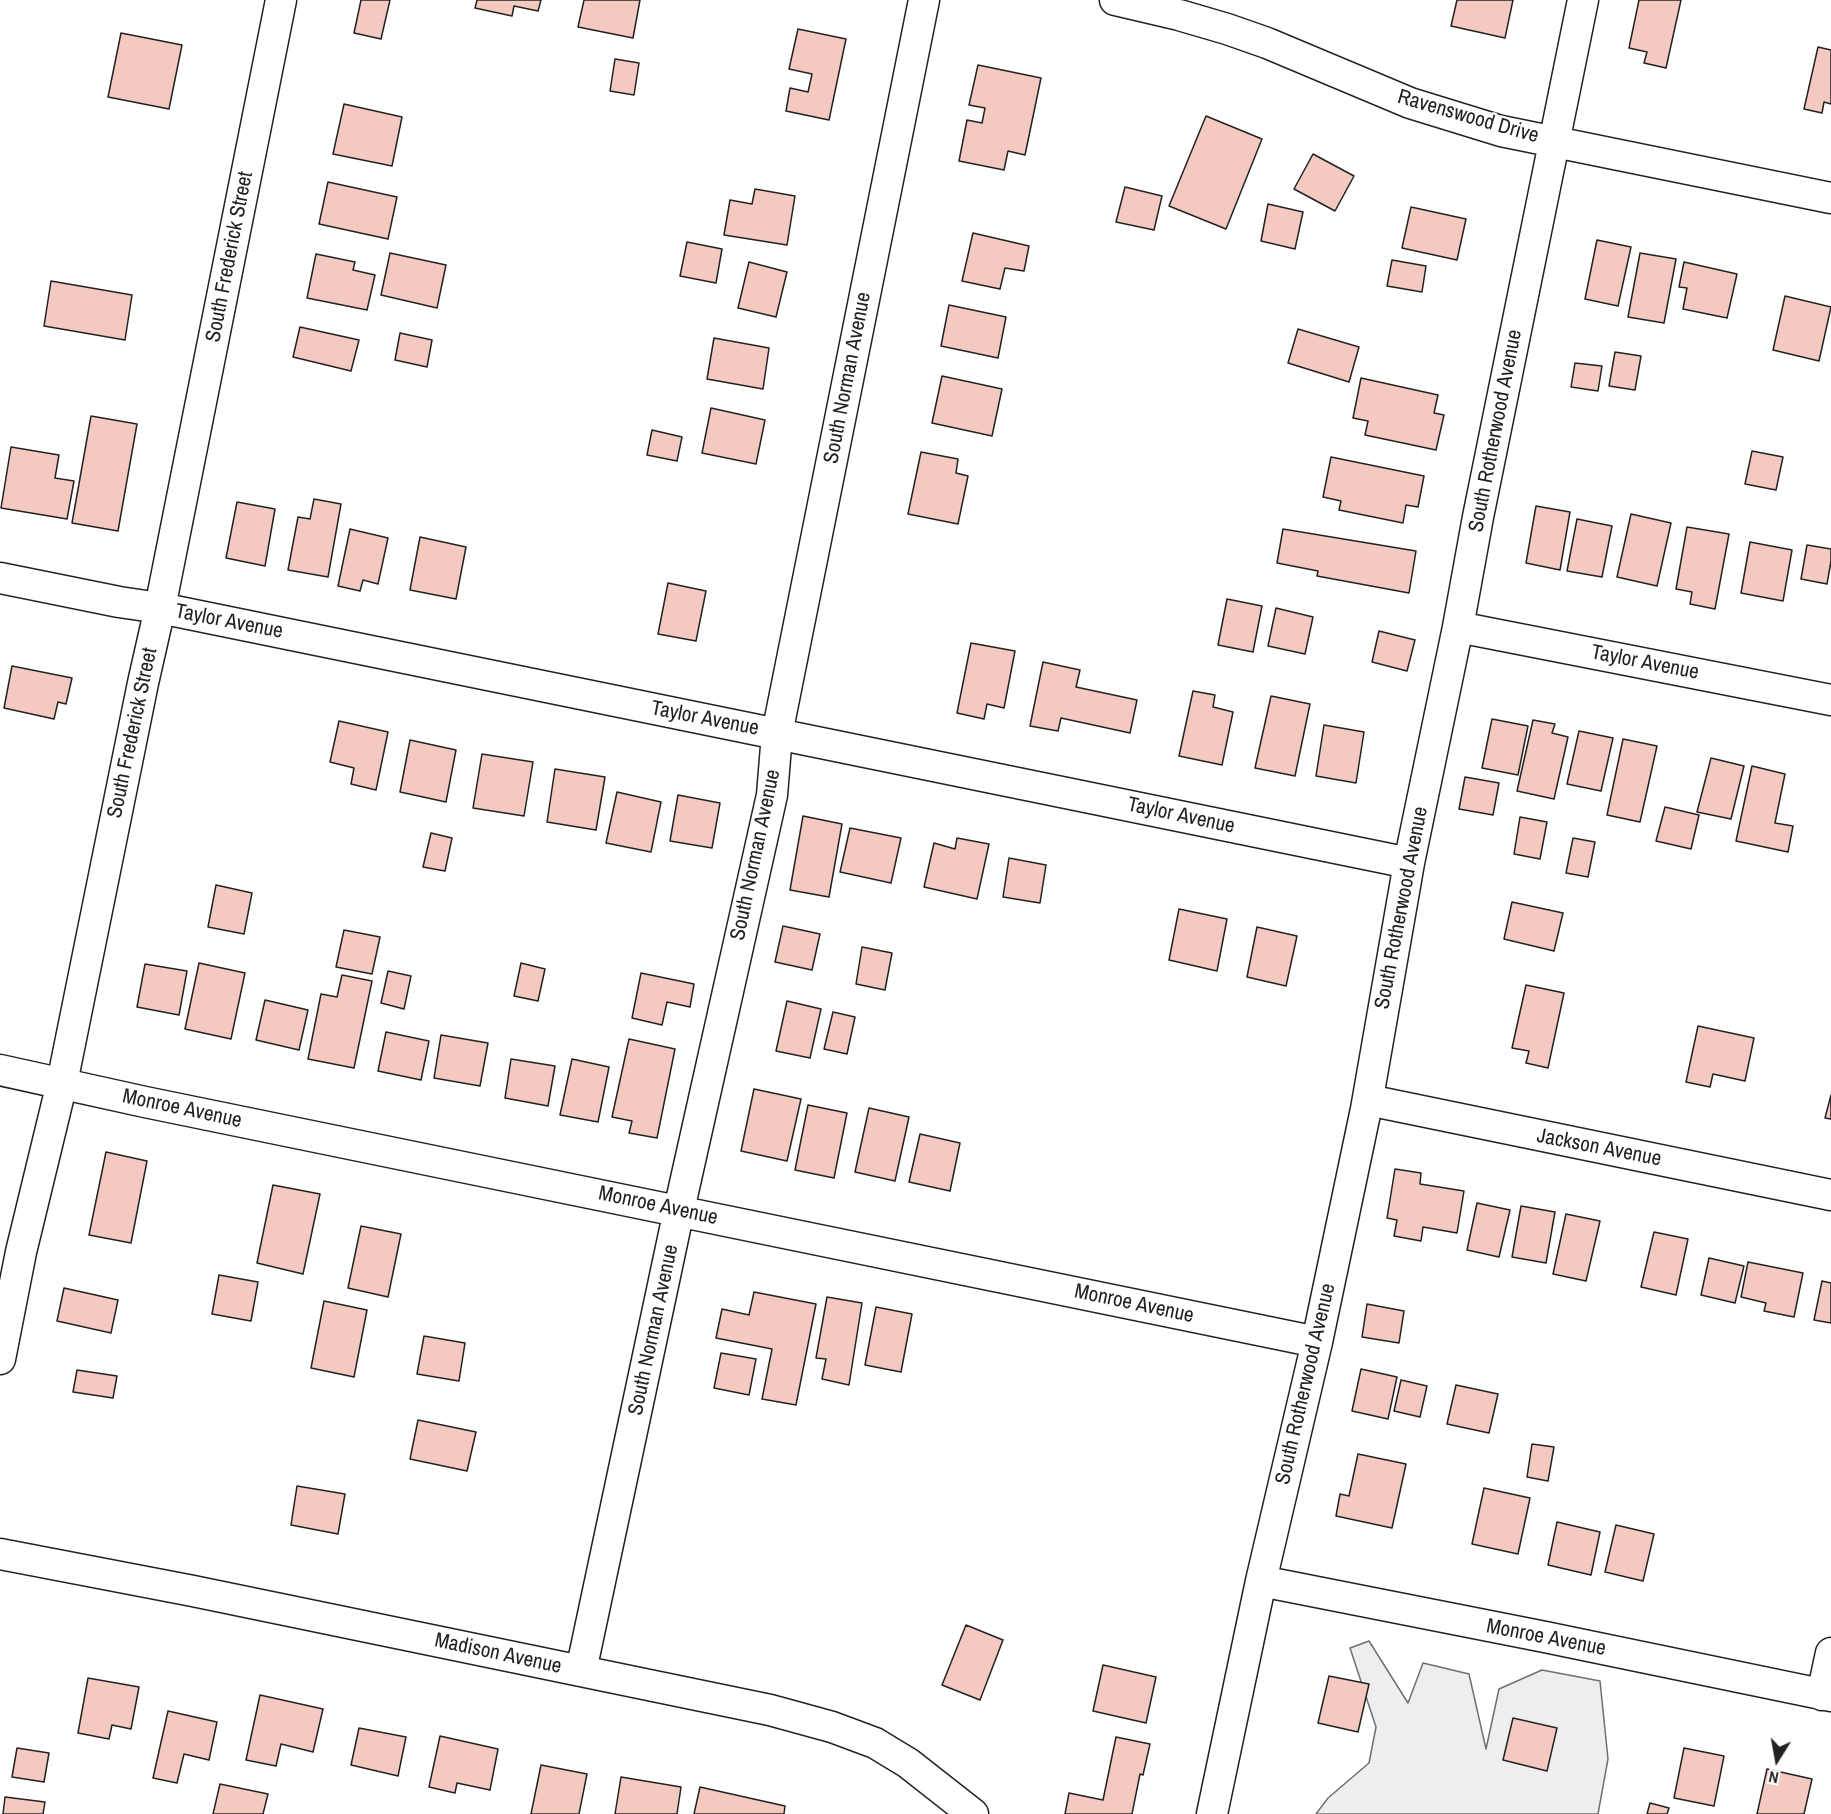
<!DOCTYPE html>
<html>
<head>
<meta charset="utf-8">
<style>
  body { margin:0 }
  #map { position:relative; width:1831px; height:1814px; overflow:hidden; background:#fff; font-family:"Archivo Narrow",sans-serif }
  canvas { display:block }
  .north { position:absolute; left:1747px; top:1730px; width:60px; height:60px; -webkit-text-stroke:4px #fff; paint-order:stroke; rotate:191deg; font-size:16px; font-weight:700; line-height:24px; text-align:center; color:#222 }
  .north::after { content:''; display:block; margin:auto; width:21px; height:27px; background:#222; clip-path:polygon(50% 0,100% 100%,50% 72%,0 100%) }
</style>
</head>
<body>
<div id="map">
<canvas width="1831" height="1814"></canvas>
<div class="north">N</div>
</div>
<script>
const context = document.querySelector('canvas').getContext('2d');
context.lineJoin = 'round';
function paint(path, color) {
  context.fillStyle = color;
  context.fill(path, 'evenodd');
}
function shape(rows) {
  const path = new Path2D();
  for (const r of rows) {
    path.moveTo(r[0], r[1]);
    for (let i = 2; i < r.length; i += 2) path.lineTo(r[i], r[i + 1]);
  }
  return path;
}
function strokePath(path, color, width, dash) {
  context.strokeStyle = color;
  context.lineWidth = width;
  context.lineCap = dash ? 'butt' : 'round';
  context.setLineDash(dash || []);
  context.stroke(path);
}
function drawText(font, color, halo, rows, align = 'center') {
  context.font = font + ' "Archivo Narrow",sans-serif';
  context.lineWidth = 4.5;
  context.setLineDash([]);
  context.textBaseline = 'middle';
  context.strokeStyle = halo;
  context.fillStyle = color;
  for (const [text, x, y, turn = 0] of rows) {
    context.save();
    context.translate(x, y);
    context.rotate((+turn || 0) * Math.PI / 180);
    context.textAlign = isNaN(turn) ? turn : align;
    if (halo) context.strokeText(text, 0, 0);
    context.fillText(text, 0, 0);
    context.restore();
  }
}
const green = shape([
  [1369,1641,1408,1703,1423,1663,1469,1674,1486,1749,1499,1689,1542,1670,1600,1681,1608,1759,1598,1814,1316,1814,1328,1798,1369,1763,1376,1727,1350,1648,1369,1641]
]);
paint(green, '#eee');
strokePath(green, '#6f6f6f', 1.5);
const building = shape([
  [361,0,390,0,381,39,354,33,361,0],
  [477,0,541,0,538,11,514,6,512,16,475,8,477,0],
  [584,0,640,0,633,38,578,27,584,0],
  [1457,0,1513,0,1505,38,1451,26,1457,0],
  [1639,0,1681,0,1666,68,1644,63,1647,52,1629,48,1639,0],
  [798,29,846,39,829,120,786,111,790,88,808,92,812,74,789,69,798,29],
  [121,33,182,45,169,109,108,97,121,33],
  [1818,47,1831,50,1831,104,1824,102,1822,113,1804,109,1818,47],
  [615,59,639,63,634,95,610,91,615,59],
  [978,65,1041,78,1025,155,1008,151,1004,170,959,161,967,120,982,123,985,108,969,105,978,65],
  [344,104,402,117,392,166,333,154,344,104],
  [1206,116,1262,139,1226,229,1169,206,1206,116],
  [1313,154,1354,176,1335,211,1294,189,1313,154],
  [328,182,397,197,388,239,319,224,328,182],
  [1125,187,1162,196,1154,230,1116,222,1125,187],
  [755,189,795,196,787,245,724,235,730,200,752,204,755,189],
  [1268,204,1303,212,1295,249,1261,241,1268,204],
  [1411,207,1466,219,1457,260,1402,248,1411,207],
  [973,233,1029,246,1024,271,1005,268,1000,289,962,281,973,233],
  [1597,240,1631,247,1618,306,1585,299,1597,240],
  [687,242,722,249,716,283,680,276,687,242],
  [390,253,446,265,437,308,381,295,390,253],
  [1640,253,1676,259,1664,323,1628,317,1640,253],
  [316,254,355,262,353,270,375,275,367,310,307,298,316,254],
  [1392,260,1426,266,1422,292,1387,286,1392,260],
  [749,262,787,272,776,317,738,308,749,262],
  [1684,262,1737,274,1727,318,1683,309,1687,288,1679,287,1684,262],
  [51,281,132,295,125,340,44,326,51,281],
  [1785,296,1831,307,1819,361,1773,350,1785,296],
  [949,305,1006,317,998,358,941,346,949,305],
  [300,327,359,340,351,371,293,357,300,327],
  [1298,329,1359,347,1349,382,1288,363,1298,329],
  [400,333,432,340,427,367,395,360,400,333],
  [714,338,769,348,763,389,707,379,714,338],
  [1615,352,1641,356,1635,390,1609,386,1615,352],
  [1575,363,1602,366,1598,391,1571,387,1575,363],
  [942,376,1002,389,992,436,932,423,942,376],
  [1361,378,1438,395,1434,413,1444,415,1436,450,1365,435,1368,421,1353,418,1361,378],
  [711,408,765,420,756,464,702,453,711,408],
  [91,416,137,424,118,531,72,523,91,416],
  [652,430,682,437,677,461,647,455,652,430],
  [11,447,59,455,55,478,74,481,67,519,1,508,11,447],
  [1752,451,1783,457,1776,490,1745,484,1752,451],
  [921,452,958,459,956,473,968,476,958,524,908,514,921,452],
  [1331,457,1424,476,1418,507,1406,505,1403,523,1339,510,1341,501,1323,497,1331,457],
  [314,499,341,504,328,577,288,570,298,517,310,519,314,499],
  [237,502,275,509,265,566,226,558,237,502],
  [1536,506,1570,512,1560,570,1526,563,1536,506],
  [1631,514,1671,523,1657,586,1617,577,1631,514],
  [1577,519,1612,526,1602,577,1567,571,1577,519],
  [1687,527,1729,534,1715,609,1690,604,1692,592,1676,589,1687,527],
  [350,529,388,538,378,584,363,580,360,591,338,586,350,529],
  [1283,529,1416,551,1409,593,1317,576,1318,571,1277,563,1283,529],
  [420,537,466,547,456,599,410,590,420,537],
  [1750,542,1792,550,1783,601,1741,593,1750,542],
  [1807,545,1831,549,1831,561,1827,584,1801,579,1807,545],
  [668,583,706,591,696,641,658,634,668,583],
  [1227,599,1262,606,1253,652,1218,645,1227,599],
  [1276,608,1313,617,1305,654,1268,646,1276,608],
  [1379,631,1415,640,1407,671,1372,662,1379,631],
  [971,643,1015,651,1004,708,987,704,984,719,957,713,971,643],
  [1043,662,1080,670,1076,687,1137,700,1130,733,1061,718,1058,731,1030,726,1043,662],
  [12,666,72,678,66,704,58,702,54,719,4,708,12,666],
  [1193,691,1215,695,1213,707,1233,712,1222,765,1179,756,1193,691],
  [1271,696,1310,704,1295,776,1255,768,1271,696],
  [1492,719,1528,726,1518,775,1482,768,1492,719],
  [1533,720,1555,724,1552,733,1568,737,1554,799,1517,791,1533,720],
  [339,721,388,732,376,790,351,784,354,768,330,762,339,721],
  [1324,725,1364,732,1356,783,1316,776,1324,725],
  [1579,731,1613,738,1601,791,1567,784,1579,731],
  [1623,739,1657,746,1640,822,1607,815,1623,739],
  [410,740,456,750,446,802,400,792,410,740],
  [482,754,533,762,524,816,473,808,482,754],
  [1711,758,1744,766,1731,819,1697,812,1711,758],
  [1752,766,1785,774,1775,823,1793,826,1788,852,1736,841,1752,766],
  [555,769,605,777,596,830,547,822,555,769],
  [1465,777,1499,783,1493,815,1459,809,1465,777],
  [617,792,661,802,651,852,606,843,617,792],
  [678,795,720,803,712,848,670,841,678,795],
  [1665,807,1699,815,1691,849,1656,841,1665,807],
  [803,816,842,824,829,897,790,890,803,816],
  [1520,817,1547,822,1540,859,1514,854,1520,817],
  [850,828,901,838,891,883,840,872,850,828],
  [431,833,452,838,445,871,423,867,431,833],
  [957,838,989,844,977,899,924,887,934,843,955,849,957,838],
  [1573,838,1595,842,1588,877,1566,873,1573,838],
  [1009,858,1046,865,1040,903,1003,897,1009,858],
  [216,885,252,893,244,934,208,927,216,885],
  [1512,902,1563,913,1554,951,1504,939,1512,902],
  [1179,909,1227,919,1217,971,1169,960,1179,909],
  [783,926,820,934,812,970,775,962,783,926],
  [1257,927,1297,936,1286,986,1247,977,1257,927],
  [344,930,380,937,372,974,336,967,344,930],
  [862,947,892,953,885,990,856,984,862,947],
  [199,963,245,973,231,1039,185,1029,199,963],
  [521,963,545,969,538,1001,514,996,521,963],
  [145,964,187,971,179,1015,137,1007,145,964],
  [388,971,411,976,404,1009,381,1003,388,971],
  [641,973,694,984,690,1007,667,1002,662,1025,632,1018,641,973],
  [342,975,372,981,354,1068,308,1059,321,994,337,997,342,975],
  [1526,985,1564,993,1548,1068,1526,1063,1529,1051,1512,1048,1526,985],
  [265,1000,308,1010,299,1050,256,1040,265,1000],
  [787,1001,821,1009,810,1058,776,1051,787,1001],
  [833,1012,855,1017,847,1054,824,1049,833,1012],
  [1698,1026,1754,1038,1745,1081,1713,1074,1710,1087,1686,1082,1698,1026],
  [386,1032,429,1041,421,1080,378,1071,386,1032],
  [441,1035,488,1043,480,1086,434,1078,441,1035],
  [629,1039,675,1049,657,1138,629,1133,632,1121,612,1117,629,1039],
  [511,1059,555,1066,548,1106,505,1098,511,1059],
  [572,1059,609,1067,598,1122,560,1115,572,1059],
  [754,1089,801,1099,787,1161,741,1151,754,1089],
  [1831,1095,1831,1119,1825,1118,1831,1095],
  [808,1105,847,1113,834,1178,795,1170,808,1105],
  [869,1108,909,1117,895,1181,855,1172,869,1108],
  [920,1134,960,1143,950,1191,909,1182,920,1134],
  [106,1152,147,1161,131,1243,89,1235,106,1152],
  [1395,1169,1421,1173,1420,1184,1464,1191,1457,1233,1423,1227,1421,1241,1394,1236,1397,1220,1387,1218,1395,1169],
  [273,1185,320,1194,303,1274,257,1263,273,1185],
  [1477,1203,1510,1210,1499,1257,1467,1250,1477,1203],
  [1521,1206,1555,1212,1546,1263,1512,1257,1521,1206],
  [1566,1214,1600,1221,1586,1281,1553,1274,1566,1214],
  [361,1226,401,1234,388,1297,348,1288,361,1226],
  [1654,1232,1688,1239,1676,1295,1641,1287,1654,1232],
  [1709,1258,1744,1266,1735,1303,1701,1295,1709,1258],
  [1748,1262,1803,1273,1794,1317,1764,1311,1766,1303,1741,1297,1748,1262],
  [219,1275,258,1282,251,1321,212,1314,219,1275],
  [1822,1281,1831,1283,1831,1323,1814,1320,1822,1281],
  [64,1288,118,1300,111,1333,57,1321,64,1288],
  [754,1292,816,1304,796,1405,762,1399,772,1349,716,1338,722,1309,749,1315,754,1292],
  [827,1297,862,1303,849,1385,822,1379,826,1359,816,1358,827,1297],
  [324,1301,367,1310,354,1377,311,1368,324,1301],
  [1367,1304,1404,1311,1399,1343,1362,1337,1367,1304],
  [876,1307,912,1314,901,1372,865,1365,876,1307],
  [424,1336,465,1343,459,1381,417,1374,424,1336],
  [721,1353,756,1359,749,1395,714,1388,721,1353],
  [1361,1369,1397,1377,1388,1419,1352,1411,1361,1369],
  [77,1370,117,1376,113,1398,73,1392,77,1370],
  [1401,1380,1427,1386,1420,1417,1394,1411,1401,1380],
  [1456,1385,1498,1394,1489,1433,1447,1424,1456,1385],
  [418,1420,476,1432,467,1471,410,1459,418,1420],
  [1532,1444,1554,1447,1548,1481,1527,1477,1532,1444],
  [1358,1454,1406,1464,1392,1528,1336,1516,1340,1494,1349,1496,1358,1454],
  [297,1486,345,1494,338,1534,291,1525,297,1486],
  [1484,1488,1530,1498,1518,1554,1472,1544,1484,1488],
  [1557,1522,1600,1532,1591,1575,1548,1565,1557,1522],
  [1616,1525,1654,1534,1643,1581,1605,1572,1616,1525],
  [966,1625,1003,1640,980,1700,942,1685,966,1625],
  [1103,1665,1156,1677,1146,1723,1093,1711,1103,1665],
  [1329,1676,1369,1684,1358,1732,1318,1723,1329,1676],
  [88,1678,139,1687,131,1729,112,1725,109,1739,78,1733,88,1678],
  [260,1695,323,1709,313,1752,281,1744,276,1766,246,1760,260,1695],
  [168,1711,217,1722,209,1760,184,1754,177,1783,153,1778,168,1711],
  [1513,1718,1557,1728,1547,1771,1503,1760,1513,1718],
  [359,1728,406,1737,398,1776,351,1765,359,1728],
  [440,1736,498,1749,490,1790,457,1783,455,1793,429,1787,440,1736],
  [1116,1737,1150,1744,1143,1775,1140,1774,1132,1814,1065,1814,1069,1793,1103,1800,1116,1737],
  [17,1748,49,1753,44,1782,12,1777,17,1748],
  [1684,1748,1724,1756,1714,1806,1674,1798,1684,1748],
  [541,1765,587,1774,579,1814,531,1814,541,1765],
  [1767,1769,1812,1779,1804,1814,1757,1814,1767,1769],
  [621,1777,681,1787,677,1814,615,1814,621,1777],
  [220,1784,268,1794,263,1814,213,1814,220,1784],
  [700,1787,785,1806,784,1814,694,1814,700,1787],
  [5,1797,45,1802,43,1814,3,1814,5,1797],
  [1650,1803,1669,1808,1667,1814,1647,1814,1650,1803]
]);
paint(building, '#f3c9c0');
strokePath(building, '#222', 1.5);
const minor = shape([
  [1115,0,1179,15,1227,29,1267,43,1410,103,1501,131,1831,198],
  [0,578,119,602,160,608,1409,863],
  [1458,627,1831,700],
  [0,1070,145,1102,1317,1342],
  [1368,1100,1831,1195],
  [0,1359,21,1252,62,1083,143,683,160,608,281,0],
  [0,1554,193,1591,770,1710,832,1727,875,1743,908,1763,973,1814],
  [1261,1581,1545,1637,1831,1696],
  [581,1671,679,1210,772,795,777,734,924,0],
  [1822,1695,1831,1653],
  [1212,1814,1261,1581,1317,1342,1366,1109,1409,863,1458,627,1478,517,1583,0]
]);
strokePath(minor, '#222', 33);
strokePath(minor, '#fff', 30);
drawText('21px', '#222', '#fff', [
  ["Ravenswood Drive",1468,117,16],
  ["South Frederick Street",230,257,-79],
  ["South Norman Avenue",848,378,-79],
  ["South Rotherwood Avenue",1496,431,-79],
  ["Taylor Avenue",229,622,11],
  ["Taylor Avenue",1645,663,11],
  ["Taylor Avenue",705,719,11],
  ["South Frederick Street",133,733,-78],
  ["Taylor Avenue",1181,816,12],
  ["South Norman Avenue",756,855,-78],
  ["South Rotherwood Avenue",1402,908,-79],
  ["Monroe Avenue",182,1109,12],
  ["Jackson Avenue",1599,1148,11],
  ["Monroe Avenue",658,1206,12],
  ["Monroe Avenue",1134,1304,12],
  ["South Norman Avenue",654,1330,-78],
  ["South Rotherwood Avenue",1306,1384,-77],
  ["Monroe Avenue",1546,1638,11],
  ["Madison Avenue",498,1654,12]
]);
</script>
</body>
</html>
